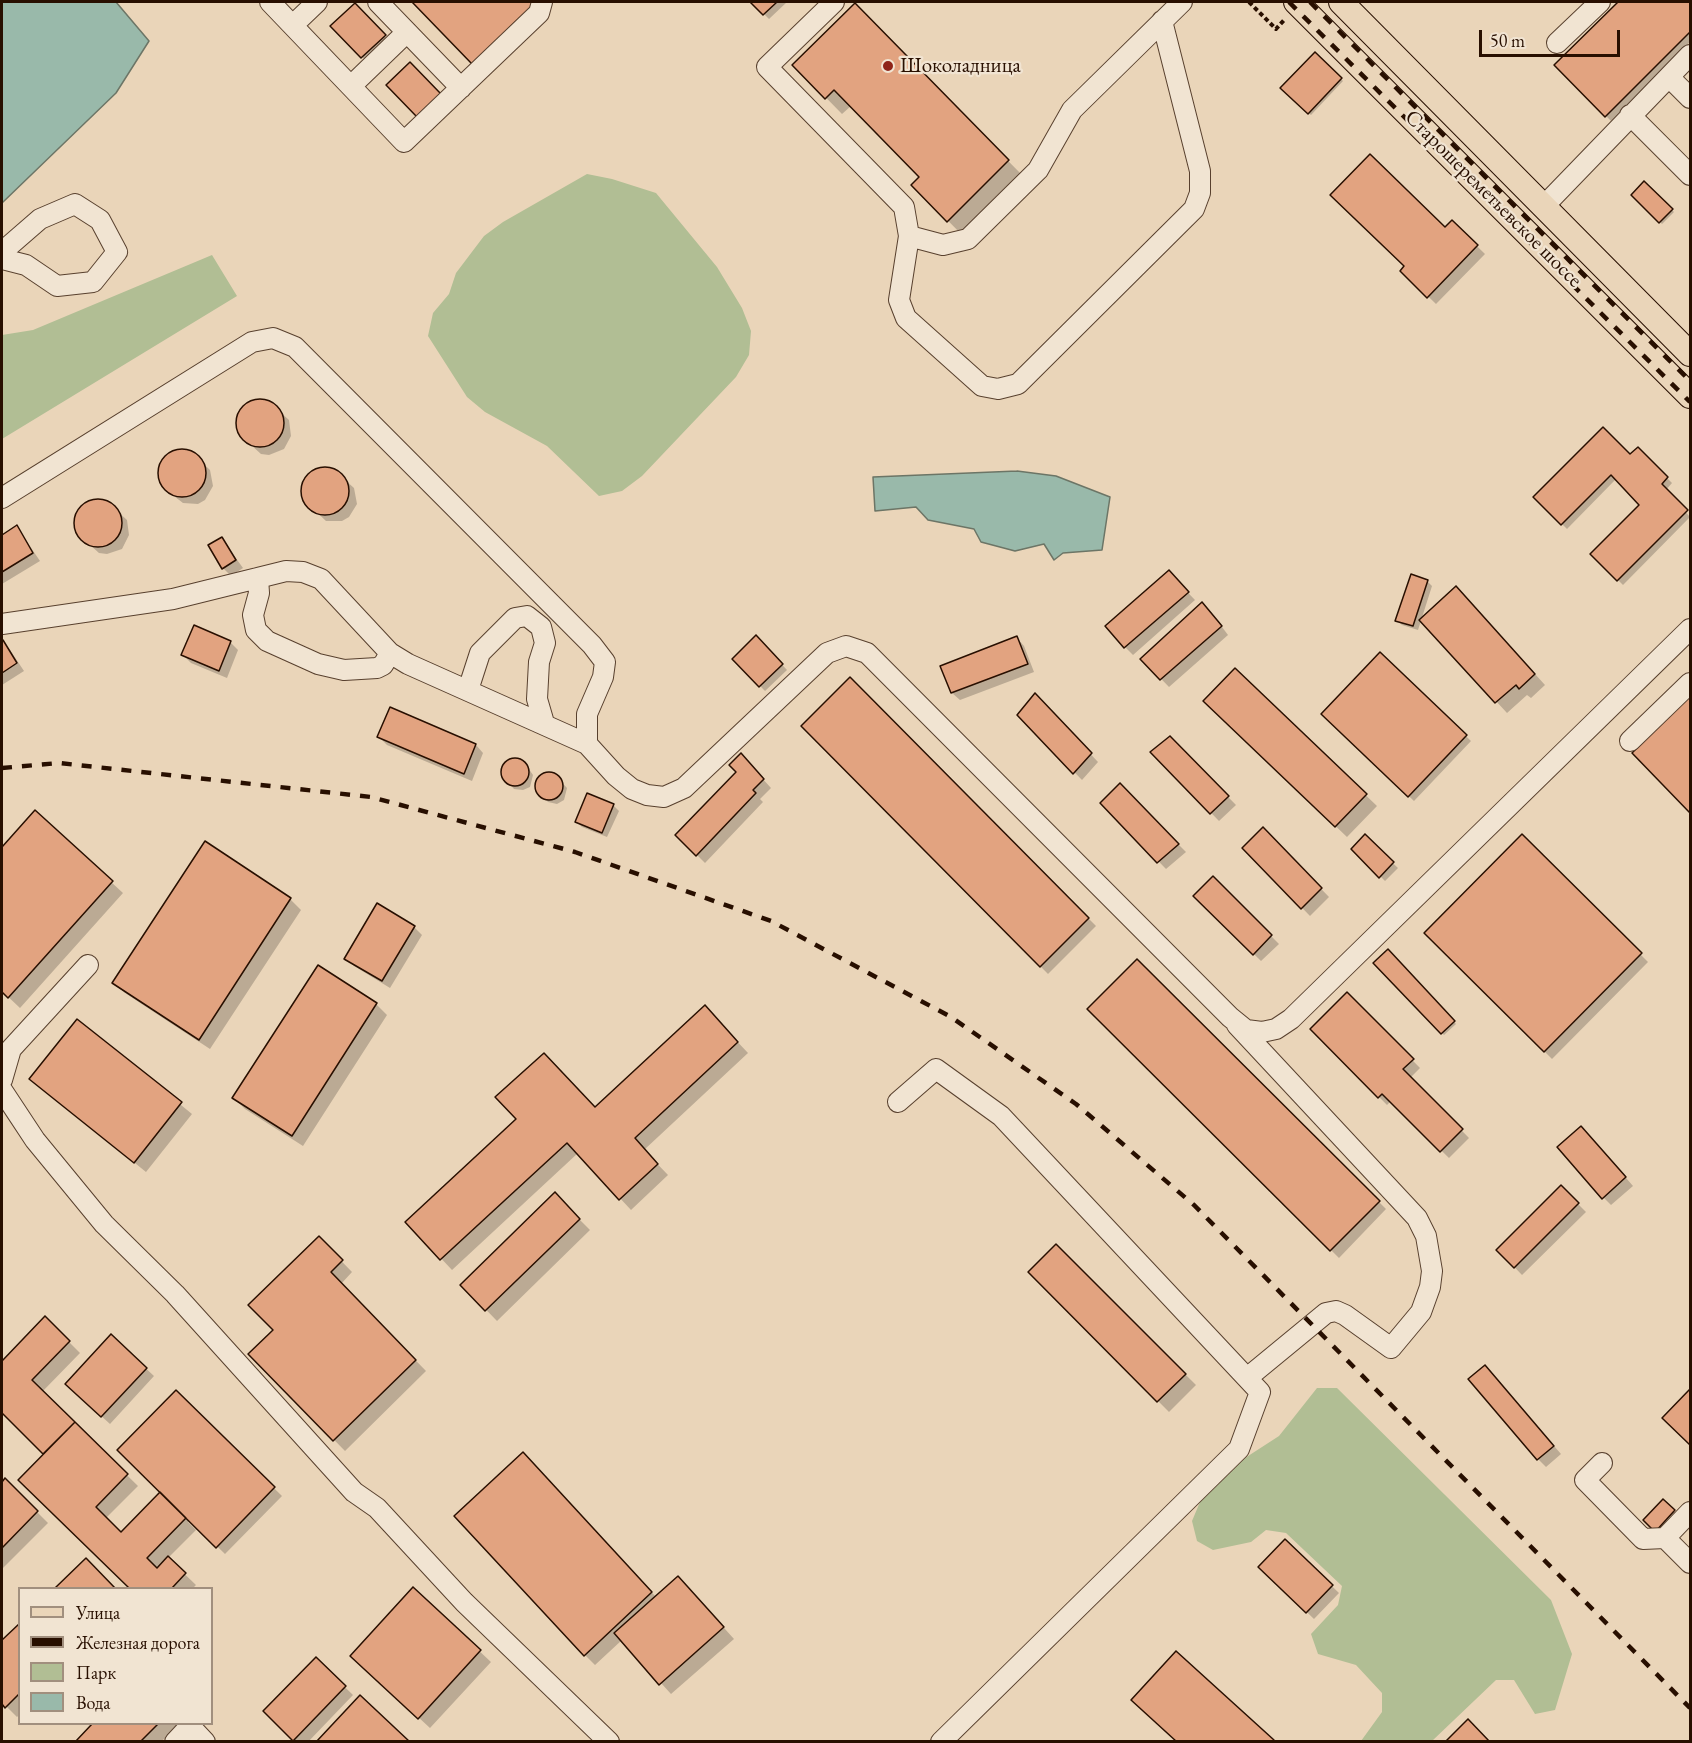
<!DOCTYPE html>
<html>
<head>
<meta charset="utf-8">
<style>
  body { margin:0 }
  #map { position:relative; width:1692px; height:1743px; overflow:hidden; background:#ead5b9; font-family:"EB Garamond",serif }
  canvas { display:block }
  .frame { position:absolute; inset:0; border:3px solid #280f00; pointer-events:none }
  .legend { position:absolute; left:18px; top:1587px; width:195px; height:138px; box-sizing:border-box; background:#f1e4d2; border:2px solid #a18f7e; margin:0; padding:8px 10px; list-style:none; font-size:18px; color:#280f00 }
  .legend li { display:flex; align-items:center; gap:12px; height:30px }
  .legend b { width:30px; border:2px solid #a18f7e }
  .scale { position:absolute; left:1479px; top:30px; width:141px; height:27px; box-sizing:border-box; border:3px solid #280f00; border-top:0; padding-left:8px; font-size:18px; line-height:21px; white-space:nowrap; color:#280f00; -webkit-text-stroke:4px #f1e4d2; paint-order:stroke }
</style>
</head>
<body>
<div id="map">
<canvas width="1692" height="1743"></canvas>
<div class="frame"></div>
<ul class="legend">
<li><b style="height:8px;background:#ead5b9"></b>Улица</li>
<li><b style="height:8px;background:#280f00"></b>Железная дорога</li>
<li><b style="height:16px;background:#b1be94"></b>Парк</li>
<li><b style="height:16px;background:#99b9aa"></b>Вода</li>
</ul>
<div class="scale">50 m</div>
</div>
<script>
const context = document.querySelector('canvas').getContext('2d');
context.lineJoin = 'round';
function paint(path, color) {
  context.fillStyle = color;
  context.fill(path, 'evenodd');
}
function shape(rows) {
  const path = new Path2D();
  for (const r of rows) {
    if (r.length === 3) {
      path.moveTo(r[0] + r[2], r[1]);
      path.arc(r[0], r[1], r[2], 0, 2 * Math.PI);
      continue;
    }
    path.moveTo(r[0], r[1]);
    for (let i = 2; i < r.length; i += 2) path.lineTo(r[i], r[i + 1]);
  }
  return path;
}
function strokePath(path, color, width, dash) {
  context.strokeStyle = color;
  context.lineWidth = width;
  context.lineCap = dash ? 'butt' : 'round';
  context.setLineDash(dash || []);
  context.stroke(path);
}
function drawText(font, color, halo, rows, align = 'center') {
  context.font = font + ' "EB Garamond",serif';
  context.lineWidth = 4.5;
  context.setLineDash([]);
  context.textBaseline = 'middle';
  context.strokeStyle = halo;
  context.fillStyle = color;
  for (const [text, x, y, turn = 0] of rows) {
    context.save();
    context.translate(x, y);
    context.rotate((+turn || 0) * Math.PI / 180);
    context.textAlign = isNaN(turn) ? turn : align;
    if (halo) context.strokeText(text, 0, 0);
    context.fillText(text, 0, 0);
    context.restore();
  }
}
paint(shape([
  [587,174,612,179,656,193,717,267,742,308,751,331,749,355,736,377,642,476,622,491,599,496,547,446,485,412,467,397,428,336,433,313,449,294,456,273,484,236,503,222],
  [212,255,237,296,2,439,2,335,33,330],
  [1317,1388,1337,1388,1551,1600,1572,1654,1555,1710,1535,1714,1514,1680,1496,1680,1432,1741,1361,1741,1382,1712,1382,1693,1356,1665,1318,1654,1311,1634,1338,1605,1342,1586,1286,1533,1266,1530,1251,1542,1213,1550,1197,1541,1192,1521,1200,1502,1245,1458,1279,1436]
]), '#b1be94');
const water = shape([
  [2,2,116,2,149,41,116,93,2,203,2,2],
  [1017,471,1056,476,1110,497,1102,550,1063,553,1054,560,1044,544,1015,551,981,542,974,529,928,520,916,507,875,511,873,477,1017,471]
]);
paint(water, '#99b9aa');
strokePath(water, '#6c7566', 1.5);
paint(shape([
  [414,2,534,2,545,14,483,73],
  [752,2,787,2,769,19],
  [1621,2,1690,2,1690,42,1611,121,1556,65],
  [354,5,389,41,367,62,333,26],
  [855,6,1024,177,964,237,913,185,921,177,851,106,842,114,794,65],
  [1315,54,1343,81,1311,115,1282,88],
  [1644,183,1674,212,1662,224,1633,195],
  [1452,222,1485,254,1436,304,1402,271],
  [268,401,289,420,291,436,284,449,269,455,261,454,240,435,237,419,245,405,252,402],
  [1638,449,1672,483,1666,490,1690,517,1623,585,1592,554,1642,505,1616,479,1567,529,1535,497,1630,457],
  [190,451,210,470,213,486,205,500,198,504,183,503,170,493,162,484,159,469,167,455,174,452],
  [317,469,333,469,354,488,357,504,349,517,342,521,326,521,306,502,303,487,311,473],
  [90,501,106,501,127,520,129,535,122,549,107,554,99,553,78,534,75,519,83,505],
  [17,527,40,561,2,584,2,536],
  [222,539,243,568,231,576,223,568],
  [1169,573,1195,600,1133,655,1125,647],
  [1427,581,1432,586,1418,630,1402,625,1397,620],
  [1467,599,1545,685,1531,698,1527,695,1507,713,1421,620],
  [1210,611,1228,635,1169,687,1142,659],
  [756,637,787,670,765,691,734,659],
  [1017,638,1024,646,1034,672,960,700,952,693],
  [230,642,238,650,227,678,191,663,183,655],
  [2,643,10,650,24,671,2,685],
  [1380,654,1471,741,1414,801,1323,714],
  [1235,670,1377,806,1347,837,1216,712],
  [850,679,1096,926,1048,974,803,726],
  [1035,695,1098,762,1082,780,1019,715],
  [1690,697,1690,811,1634,753],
  [379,737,476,745,483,753,472,781,387,745],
  [1170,738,1236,805,1219,821,1152,752],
  [741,755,771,788,760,799,763,802,705,863,677,835,738,772],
  [512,760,524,762,533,775,530,787,523,790,514,789,503,776,503,767],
  [546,773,554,774,567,788,564,800,557,804,548,802,537,790,539,777],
  [1120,786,1186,852,1166,869,1102,803],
  [588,795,614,806,619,811,607,837,582,827,577,822],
  [35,812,123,893,20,1008,2,991,2,849],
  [1263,829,1329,897,1310,916,1244,848],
  [1522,836,1648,962,1552,1059,1426,933],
  [1365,837,1398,868,1385,881,1353,849],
  [205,843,290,899,301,910,210,1049,125,993,114,983],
  [1213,878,1279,944,1261,961,1195,896],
  [414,927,422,935,390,988,354,966,346,958],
  [1388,951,1456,1024,1444,1035,1375,963],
  [1137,961,1386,1209,1339,1258,1089,1009],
  [318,967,376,1004,387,1015,303,1146,245,1109,234,1098],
  [1347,994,1420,1068,1410,1078,1469,1138,1449,1158,1391,1101,1387,1105,1312,1029],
  [715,1018,748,1053,644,1150,668,1175,631,1210,578,1153,452,1270,407,1222,595,1109],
  [78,1021,192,1114,146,1172,31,1079],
  [1589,1135,1633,1186,1611,1205,1603,1197],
  [1561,1187,1586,1212,1522,1275,1498,1250],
  [555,1195,590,1230,497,1321,462,1285],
  [319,1238,352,1272,341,1284,426,1371,345,1451,250,1354,275,1330],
  [1056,1246,1196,1385,1169,1412,1030,1272],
  [45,1318,80,1353,42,1392,138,1486,105,1519,121,1534,162,1492,176,1392,282,1496,225,1554,190,1520,188,1522,196,1530,168,1558,196,1585,193,1588,131,1588,20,1480,45,1455,2,1412,2,1363],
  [111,1336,154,1376,110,1424,75,1392],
  [1485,1367,1561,1454,1546,1467,1538,1459],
  [1690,1391,1690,1443,1664,1418],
  [534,1465,656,1597,689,1589,734,1639,671,1694,622,1640,595,1665,585,1655],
  [5,1480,48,1523,2,1569,2,1484],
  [1663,1501,1679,1516,1661,1535,1645,1520],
  [1285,1541,1339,1593,1314,1619,1260,1567],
  [86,1560,114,1588,57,1588],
  [413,1589,491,1662,430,1728,363,1666],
  [20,1625,20,1714,17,1717,2,1702,2,1642],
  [316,1659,353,1695,308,1742,296,1742,265,1711],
  [95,1724,179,1724,161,1742,77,1742]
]), '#0003');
const building = shape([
  [412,2,536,2,472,64,412,2],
  [750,2,777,2,763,15,750,2],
  [1618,2,1690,2,1690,32,1605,117,1554,65,1618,2],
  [355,3,386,35,361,58,330,26,355,3],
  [855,3,1009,160,947,222,911,185,919,177,834,90,825,99,792,65,855,3],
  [1315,52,1342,78,1308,114,1280,88,1315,52],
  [410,62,441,94,417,117,386,85,410,62],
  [1370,154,1445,227,1452,220,1478,245,1427,298,1400,271,1404,266,1330,195,1370,154],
  [1644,181,1673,209,1659,223,1631,195,1644,181],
  [260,423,24],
  [1603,427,1630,454,1638,447,1668,477,1662,484,1688,510,1617,581,1590,554,1639,505,1611,475,1561,525,1533,497,1603,427],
  [182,473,24],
  [325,491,24],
  [98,523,24],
  [17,525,33,553,2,572,2,535,17,525],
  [222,537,236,560,222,569,208,545,222,537],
  [1169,570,1189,592,1124,648,1105,626,1169,570],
  [1411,574,1428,580,1413,626,1395,621,1411,574],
  [1456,586,1535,674,1519,689,1516,685,1495,703,1419,620,1456,586],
  [1202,602,1222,626,1160,680,1140,659,1202,602],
  [194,625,231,641,219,671,181,655,194,625],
  [756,635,783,664,759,687,732,659,756,635],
  [1017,636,1028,664,951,693,940,666,1017,636],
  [3,640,17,663,2,673,2,641,3,640],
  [1380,652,1467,735,1408,797,1321,714,1380,652],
  [1235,668,1367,794,1335,827,1203,701,1235,668],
  [850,677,1089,918,1040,967,801,726,850,677],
  [1035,693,1092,753,1073,774,1017,715,1035,693],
  [1690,695,1690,813,1632,753,1690,695],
  [390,707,476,744,464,774,377,737,390,707],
  [1170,736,1229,796,1210,814,1150,752,1170,736],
  [741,753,764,779,753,790,756,793,696,856,675,835,736,772,729,765,741,753],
  [515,772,14],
  [549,786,14],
  [1120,783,1179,844,1157,863,1100,803,1120,783],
  [587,793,614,804,602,833,575,822,587,793],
  [35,810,113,881,8,998,2,992,2,847,35,810],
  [1263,827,1322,888,1301,909,1242,848,1263,827],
  [1365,834,1394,862,1379,878,1351,849,1365,834],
  [1522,834,1642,953,1544,1052,1424,933,1522,834],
  [205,841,291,898,199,1040,112,983,205,841],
  [1213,876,1272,935,1253,955,1193,896,1213,876],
  [377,903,415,926,382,981,344,959,377,903],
  [1388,949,1455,1021,1441,1034,1373,963,1388,949],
  [1137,959,1380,1201,1330,1251,1087,1009,1137,959],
  [318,965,377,1003,292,1136,232,1098,318,965],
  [1347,992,1414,1059,1403,1069,1463,1129,1440,1152,1382,1094,1378,1098,1310,1029,1347,992],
  [705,1005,738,1042,635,1138,658,1164,619,1200,567,1143,440,1260,405,1222,516,1119,495,1097,544,1053,595,1107,705,1005],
  [77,1019,182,1102,134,1163,29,1079,77,1019],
  [1581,1126,1626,1177,1602,1199,1557,1147,1581,1126],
  [1561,1185,1579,1203,1514,1268,1496,1250,1561,1185],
  [555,1192,580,1219,485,1311,460,1285,555,1192],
  [319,1236,343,1260,331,1272,416,1360,333,1441,248,1354,273,1330,248,1305,319,1236],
  [1056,1244,1186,1374,1157,1402,1028,1272,1056,1244],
  [45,1316,70,1341,32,1380,75,1422,43,1454,2,1413,2,1361,45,1316],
  [111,1334,147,1368,101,1417,65,1384,111,1334],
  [1485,1365,1554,1446,1537,1460,1468,1379,1485,1365],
  [1690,1389,1690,1445,1662,1418,1690,1389],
  [176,1390,275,1487,216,1548,117,1450,176,1390],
  [75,1422,128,1474,96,1507,121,1532,160,1492,186,1518,147,1558,157,1568,168,1556,186,1573,172,1588,129,1588,18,1480,75,1422],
  [523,1452,652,1592,584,1656,454,1516,523,1452],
  [5,1478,38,1511,2,1548,2,1482,5,1478],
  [1663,1499,1675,1510,1655,1532,1643,1520,1663,1499],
  [1285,1539,1333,1585,1306,1613,1258,1567,1285,1539],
  [86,1558,115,1588,55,1588,86,1558],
  [678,1576,724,1627,659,1685,614,1633,678,1576],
  [413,1587,481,1650,418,1719,350,1656,413,1587],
  [20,1623,20,1693,5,1708,2,1704,2,1640,20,1623],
  [1176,1651,1274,1740,1273,1742,1177,1742,1131,1700,1176,1651],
  [316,1657,346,1686,293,1741,263,1711,316,1657],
  [360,1695,410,1742,316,1742,360,1695],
  [1468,1719,1490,1742,1445,1742,1468,1719],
  [92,1724,158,1724,140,1742,75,1742,92,1724]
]);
paint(building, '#e2a380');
strokePath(building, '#280f00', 1.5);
const minor = shape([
  [270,2,404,142,539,13,542,2],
  [378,2,461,88],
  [834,2,767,67,904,207,909,236,899,300,906,318,982,386,998,389,1018,384,1194,209,1200,193,1200,171,1162,21],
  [293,25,317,2],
  [1557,43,1600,2],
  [1669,77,1690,98],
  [351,86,407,32],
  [1630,115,1690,175],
  [1543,207,1690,55],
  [909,236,943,245,968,239,1038,170,1072,110,1182,2],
  [2,252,40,219,75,204,100,220,117,252,93,282,57,286,26,265,2,259],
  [2,498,252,342,273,338,295,347,592,645,605,662,603,677,587,714,587,744],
  [258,578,259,593,253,615,256,630,267,641,318,664,344,670,377,668,383,665,390,653],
  [2,624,173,599,286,571,303,572,321,579,390,653,408,664,587,744,616,776,632,789,647,795,664,797,684,788,827,653,846,646,867,653,1230,1017,1246,1030,1262,1032,1276,1029,1291,1019,1690,629],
  [468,690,480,653,515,618,527,616,541,627,545,643,539,662,537,699,544,723],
  [1630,741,1690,683],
  [1237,1025,1417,1218,1426,1236,1432,1271,1430,1287,1421,1312,1391,1348,1345,1315,1336,1311,1326,1313,1247,1378],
  [2,1080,11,1049,88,965],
  [2,1090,35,1140,104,1224,175,1294,354,1492,377,1508,464,1602,609,1742],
  [898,1102,936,1069,1001,1116,1260,1392,1239,1449,941,1742],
  [1602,1463,1585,1480,1643,1539,1665,1538],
  [1690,1512,1665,1538,1690,1563],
  [175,1742,190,1726,205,1742]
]);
const major = shape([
  [1296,2,1690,396],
  [1341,2,1690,354]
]);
strokePath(minor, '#58402e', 22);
strokePath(major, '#280f00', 26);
strokePath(shape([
  [1249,2,1276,29,1285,19]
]), '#280f00', 4, [4.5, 3]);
strokePath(minor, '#f1e4d2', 20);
strokePath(major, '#ead5b9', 24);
strokePath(shape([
  [1289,2,1690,402],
  [1310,2,1690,381],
  [2,768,59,763,371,797,575,852,771,921,951,1017,1076,1104,1194,1205,1690,1708]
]), '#280f00', 4.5, [10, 10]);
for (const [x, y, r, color] of [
  [888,66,6,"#8f2418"]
]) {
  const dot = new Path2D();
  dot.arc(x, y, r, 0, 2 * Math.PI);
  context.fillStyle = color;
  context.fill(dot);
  strokePath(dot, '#f1e4d2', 2);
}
drawText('21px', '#280f00', '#f1e4d2', [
  ["Шоколадница",900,66]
], 'left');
drawText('21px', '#280f00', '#f1e4d2', [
  ["Старошереметьевское шоссе",1493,199,45]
]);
</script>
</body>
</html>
